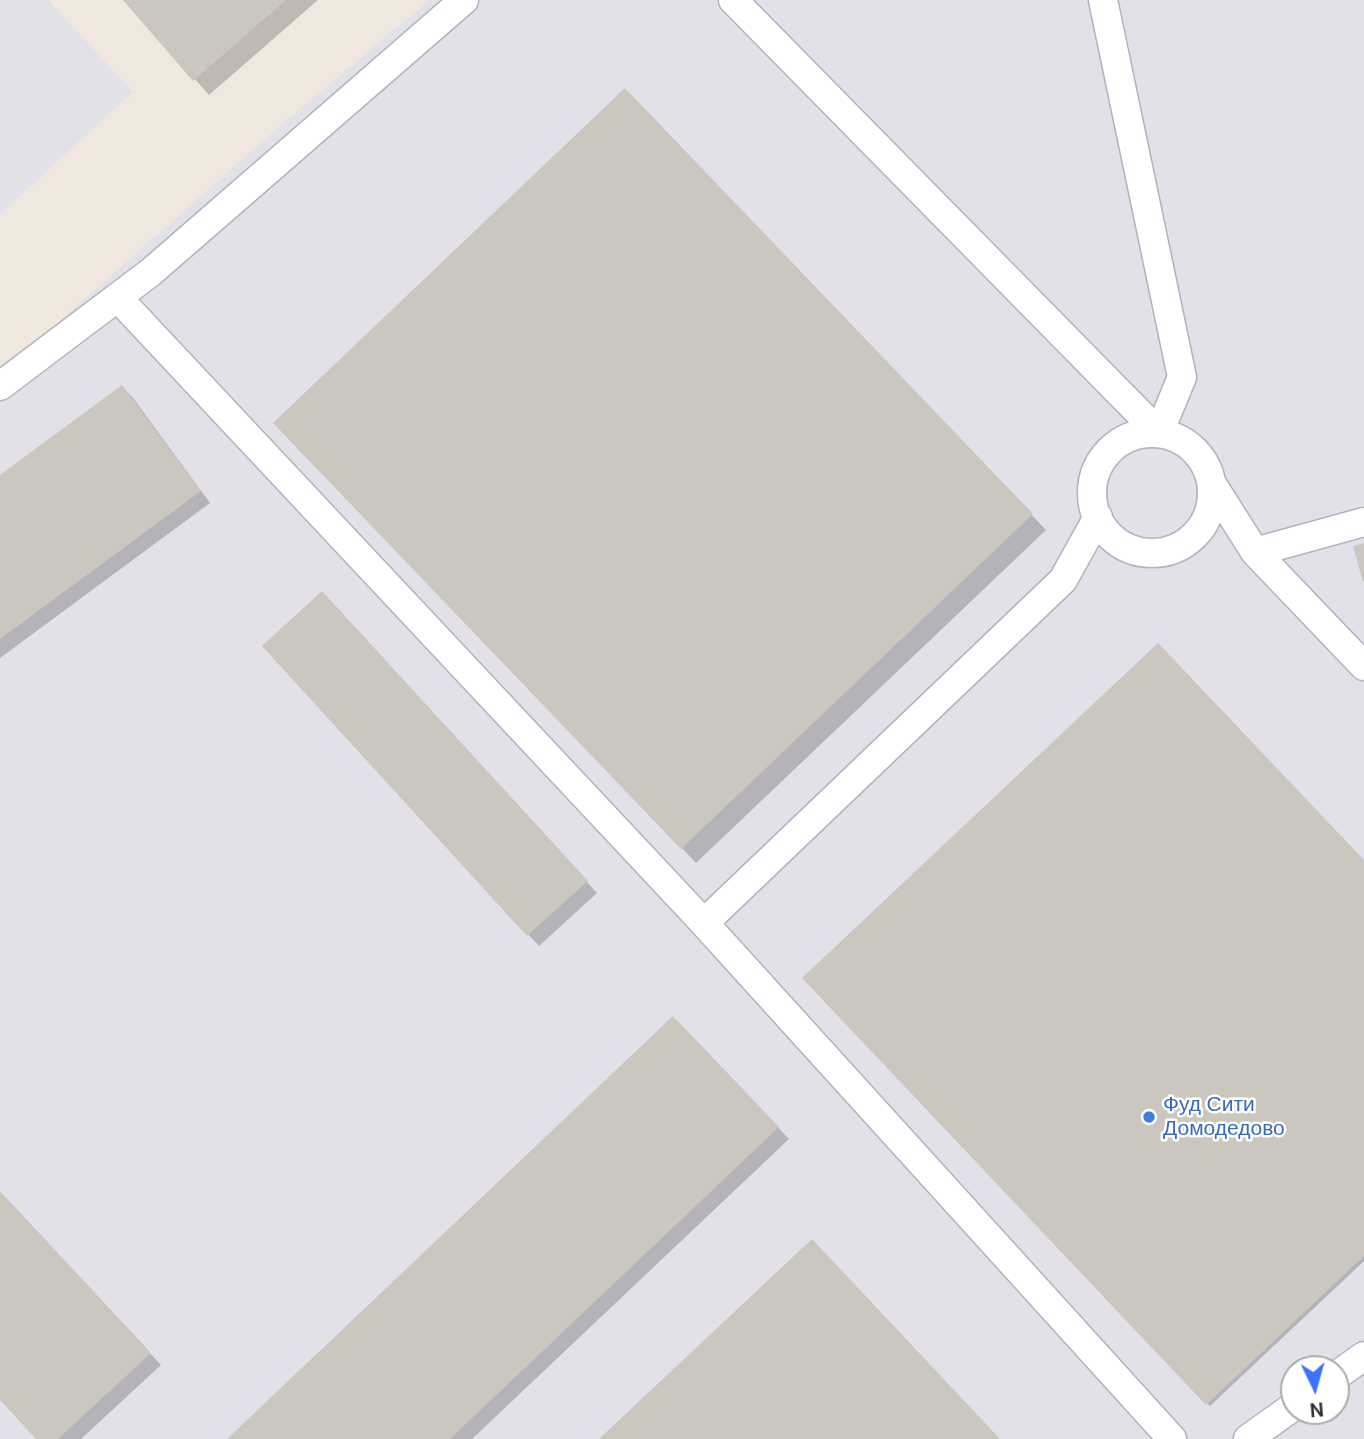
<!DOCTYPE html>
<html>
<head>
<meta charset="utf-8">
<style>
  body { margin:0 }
  #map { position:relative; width:1364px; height:1439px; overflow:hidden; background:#f0e7df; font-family:"DM Sans",sans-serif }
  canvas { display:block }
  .north { position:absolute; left:1280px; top:1355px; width:70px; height:70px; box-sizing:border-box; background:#fff; border:2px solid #ababab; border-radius:50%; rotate:175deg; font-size:19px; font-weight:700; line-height:28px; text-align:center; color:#2e2e2e }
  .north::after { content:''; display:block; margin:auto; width:24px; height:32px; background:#3e73ff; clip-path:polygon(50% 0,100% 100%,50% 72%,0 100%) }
</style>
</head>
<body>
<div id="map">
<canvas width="1364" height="1439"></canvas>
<div class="north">N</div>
</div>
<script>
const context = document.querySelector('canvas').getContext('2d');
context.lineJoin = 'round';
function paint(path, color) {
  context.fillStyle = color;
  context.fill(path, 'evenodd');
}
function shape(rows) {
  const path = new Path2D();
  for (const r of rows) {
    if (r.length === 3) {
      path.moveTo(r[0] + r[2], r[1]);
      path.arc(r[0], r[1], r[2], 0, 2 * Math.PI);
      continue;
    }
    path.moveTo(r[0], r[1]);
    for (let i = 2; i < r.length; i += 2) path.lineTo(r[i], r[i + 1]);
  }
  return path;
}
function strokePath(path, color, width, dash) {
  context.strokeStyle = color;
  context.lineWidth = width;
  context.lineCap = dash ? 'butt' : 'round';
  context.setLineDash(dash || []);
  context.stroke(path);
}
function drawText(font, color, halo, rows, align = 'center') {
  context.font = font + ' "DM Sans",sans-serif';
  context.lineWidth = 5;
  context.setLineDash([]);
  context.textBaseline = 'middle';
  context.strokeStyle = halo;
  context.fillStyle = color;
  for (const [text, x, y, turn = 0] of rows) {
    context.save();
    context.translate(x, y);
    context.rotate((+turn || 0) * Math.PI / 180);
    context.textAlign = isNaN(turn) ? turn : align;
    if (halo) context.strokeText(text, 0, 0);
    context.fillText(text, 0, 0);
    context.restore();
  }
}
paint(shape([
  [0,0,48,0,133,92,0,214],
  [429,0,1364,0,1364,1439,0,1439,0,374,280,126],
  [1294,1369,1336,1369,1336,1411,1294,1411]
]), '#e2e0e9');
paint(shape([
  [125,0,318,0,209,95],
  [640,105,1046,530,696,863,682,848],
  [122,387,133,398,210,503,0,658,0,477],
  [333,604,597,893,539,946,264,647],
  [1364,863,1364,1261,1210,1406,805,978],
  [673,1018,789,1139,472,1439,229,1439],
  [0,1193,161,1365,81,1439,39,1439,0,1398]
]), '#0003');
paint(shape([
  [123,0,286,0,193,81],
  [625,88,1033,514,681,849,273,423],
  [122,385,201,491,0,639,0,475],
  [1364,543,1364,581,1363,582,1353,546],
  [322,591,588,881,527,936,262,646],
  [1158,643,1364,860,1364,1256,1206,1405,802,978],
  [673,1016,779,1127,450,1439,227,1439],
  [0,1191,151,1353,58,1439,36,1439,0,1400],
  [812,1239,1000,1439,599,1439]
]), '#cbc6be');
const minor = shape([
  [733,0,1159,433,1182,377,1103,0],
  [118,298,704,923,1063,580,1098,517],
  [0,386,151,272,464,0],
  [1152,493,60],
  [1212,484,1255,552,1364,666],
  [1255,552,1364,522],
  [704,923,1172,1439],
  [1336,1376,1364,1356],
  [1248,1439,1294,1406]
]);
strokePath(minor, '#afb4be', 31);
strokePath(minor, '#fff', 28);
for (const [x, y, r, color] of [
  [1149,1117,7,"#3f7fe0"]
]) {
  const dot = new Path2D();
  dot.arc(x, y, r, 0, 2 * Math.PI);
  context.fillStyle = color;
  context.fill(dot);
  strokePath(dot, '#fff', 2.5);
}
drawText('21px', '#366cbe', '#fff', [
  ["Фуд Сити",1163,1105],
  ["Домодедово",1163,1129]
], 'left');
</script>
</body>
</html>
